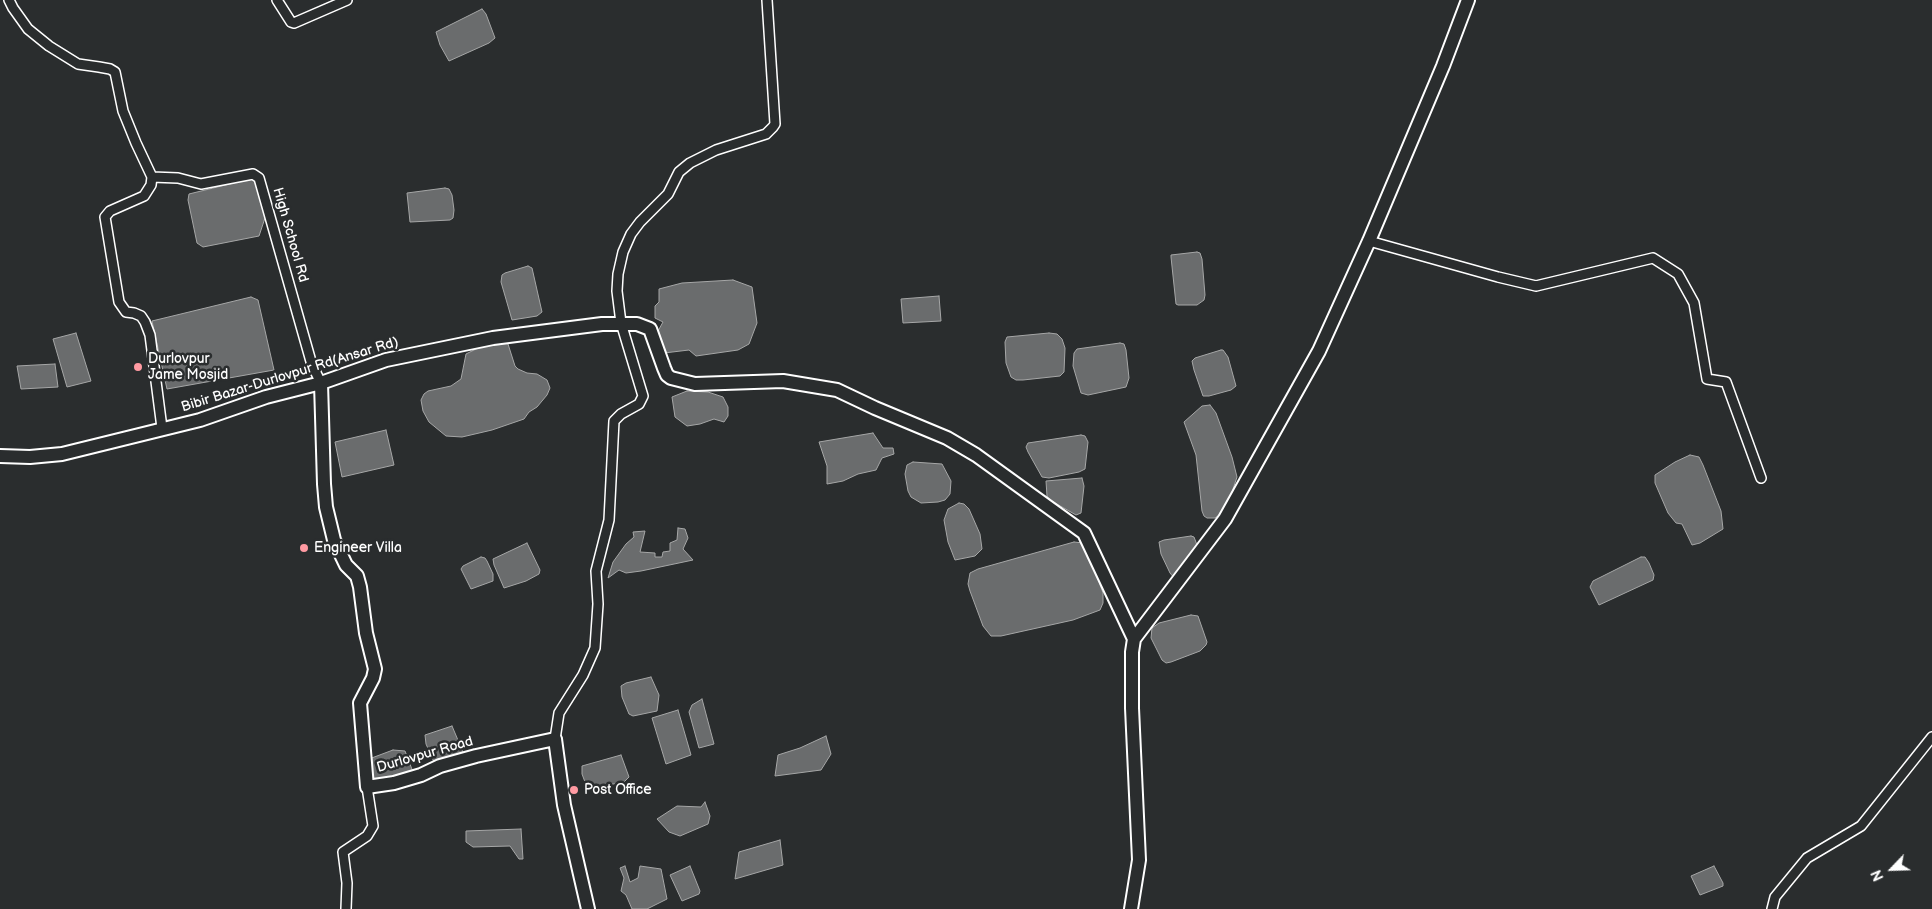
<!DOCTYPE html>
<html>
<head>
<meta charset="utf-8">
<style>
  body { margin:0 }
  #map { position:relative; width:1932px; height:909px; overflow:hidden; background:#2a2d2e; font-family:"Balsamiq Sans",sans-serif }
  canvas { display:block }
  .north { position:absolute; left:1867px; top:844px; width:50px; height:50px; -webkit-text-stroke:4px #2a2d2e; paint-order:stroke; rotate:246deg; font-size:14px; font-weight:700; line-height:20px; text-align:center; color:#fff }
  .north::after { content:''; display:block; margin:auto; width:18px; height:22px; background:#fff; clip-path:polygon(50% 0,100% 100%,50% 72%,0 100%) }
</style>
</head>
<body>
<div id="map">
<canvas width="1932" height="909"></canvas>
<div class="north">N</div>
</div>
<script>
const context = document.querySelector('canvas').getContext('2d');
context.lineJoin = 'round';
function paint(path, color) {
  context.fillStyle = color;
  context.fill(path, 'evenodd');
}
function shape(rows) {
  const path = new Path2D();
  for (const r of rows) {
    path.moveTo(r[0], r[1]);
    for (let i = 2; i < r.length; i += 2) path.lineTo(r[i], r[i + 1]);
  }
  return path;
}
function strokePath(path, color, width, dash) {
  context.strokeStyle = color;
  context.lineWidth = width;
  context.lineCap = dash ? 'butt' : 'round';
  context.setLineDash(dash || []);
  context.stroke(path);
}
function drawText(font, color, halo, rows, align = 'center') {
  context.font = font + ' "Balsamiq Sans",sans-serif';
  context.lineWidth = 5;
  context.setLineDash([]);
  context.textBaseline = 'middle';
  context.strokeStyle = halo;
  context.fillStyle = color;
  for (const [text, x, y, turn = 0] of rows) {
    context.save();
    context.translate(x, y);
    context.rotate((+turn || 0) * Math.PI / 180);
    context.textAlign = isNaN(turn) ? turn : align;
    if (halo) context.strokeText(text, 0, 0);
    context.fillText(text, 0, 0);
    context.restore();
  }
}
const water = shape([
  [482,9,486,14,495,38,489,43,449,61,440,45,436,32,482,9],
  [254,178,257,182,265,218,259,236,203,247,197,243,188,200,189,194,254,178],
  [445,188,449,189,452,195,454,210,453,218,450,220,410,222,407,193,445,188],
  [1197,252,1200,253,1202,259,1205,295,1204,300,1197,305,1178,305,1176,304,1171,257,1171,255,1197,252],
  [528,266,532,268,542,312,537,316,512,320,501,282,502,275,505,273,528,266],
  [733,280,752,287,757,323,749,344,738,350,696,356,689,350,664,353,658,331,663,322,655,318,655,306,659,302,659,289,682,283,733,280],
  [939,296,941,321,903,323,901,299,939,296],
  [251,297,258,300,274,370,167,389,152,321,251,297],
  [76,333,91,381,67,387,53,339,76,333],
  [1049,333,1057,334,1062,339,1065,348,1064,372,1060,376,1023,380,1016,380,1011,377,1006,363,1005,342,1007,337,1049,333],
  [504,342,508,344,515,366,518,369,527,373,537,374,547,380,550,388,547,395,537,407,529,412,524,419,492,430,462,437,446,436,429,422,423,411,421,400,424,394,428,391,451,386,461,379,466,354,478,348,504,342],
  [1120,343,1124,344,1126,350,1129,378,1126,387,1088,395,1081,393,1073,366,1074,353,1077,349,1120,343],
  [1221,350,1223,350,1228,357,1236,386,1231,390,1209,396,1203,396,1194,370,1192,361,1195,358,1221,350],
  [55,364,58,387,21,389,17,366,55,364],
  [687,391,708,392,723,397,728,407,728,416,724,422,714,419,700,424,687,426,675,417,672,397,687,391],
  [1210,405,1216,413,1232,457,1237,477,1231,495,1220,514,1215,518,1207,518,1204,516,1202,511,1196,455,1184,422,1202,406,1210,405],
  [386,430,394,465,342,477,335,442,386,430],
  [873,433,883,448,893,448,894,454,882,458,876,470,858,474,843,481,827,484,827,466,819,442,873,433],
  [1081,435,1085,436,1088,442,1085,469,1079,472,1049,478,1042,477,1028,452,1026,447,1028,443,1081,435],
  [1690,455,1699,457,1703,465,1721,511,1723,529,1700,543,1692,545,1682,524,1676,523,1668,513,1655,483,1655,475,1675,462,1690,455],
  [913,462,942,464,951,481,950,494,945,500,938,502,921,503,911,497,908,491,905,474,907,465,913,462],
  [1082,478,1084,486,1081,513,1076,515,1050,500,1047,496,1046,481,1082,478],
  [959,503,964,504,969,509,980,534,982,549,975,556,955,560,948,542,944,520,948,509,959,503],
  [678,528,685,529,688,538,683,549,693,560,641,571,626,573,619,570,608,578,613,562,626,544,634,537,633,532,645,531,640,552,655,553,655,557,662,557,663,552,670,551,670,543,677,540,678,528],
  [1191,536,1194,537,1197,545,1175,579,1170,573,1161,554,1159,542,1164,540,1191,536],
  [1074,542,1083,543,1091,559,1103,593,1103,603,1100,610,1073,620,1001,636,991,636,983,626,970,591,968,584,970,573,978,569,1074,542],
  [527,543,540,570,539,574,526,581,504,588,494,565,493,559,527,543],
  [481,557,485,558,487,561,493,574,493,581,471,589,461,569,463,566,481,557],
  [1641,557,1645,557,1649,563,1654,575,1653,580,1599,605,1590,587,1593,581,1641,557],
  [1191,615,1198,616,1207,642,1206,645,1200,651,1171,662,1166,663,1162,660,1151,638,1152,628,1159,623,1191,615],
  [651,677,659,695,657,711,633,716,629,714,622,697,621,686,626,683,651,677],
  [702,699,714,744,699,748,689,712,692,705,702,699],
  [678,710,691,755,666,764,652,718,678,710],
  [452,726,463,752,434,762,426,744,425,735,452,726],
  [826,736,831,754,821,770,775,776,778,755,800,748,826,736],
  [393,750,405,751,413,772,373,781,368,763,369,759,393,750],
  [621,755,629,777,623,783,603,785,596,788,590,787,585,782,582,774,582,766,621,755],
  [705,802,710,816,708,824,680,836,669,832,657,819,677,806,701,807,705,802],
  [521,829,523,859,519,859,510,846,473,847,466,842,466,831,521,829],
  [780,840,783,865,735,879,739,852,780,840],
  [625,866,630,882,638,878,640,866,661,869,667,899,647,909,632,909,626,895,621,891,624,878,620,868,625,866],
  [690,866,700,891,699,894,682,901,670,875,690,866],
  [1714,866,1723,883,1723,886,1700,895,1691,876,1714,866]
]);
paint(water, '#6a6c6d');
strokePath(water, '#a6a7a7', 1);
const street = shape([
  [9,0,13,8,28,29,49,46,78,64,99,67,110,69,115,72,123,111,136,143,152,177,178,178,201,184,253,174,259,178,312,365,321,383],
  [277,0,291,22,294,23,347,0],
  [152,177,151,185,144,196,110,211,105,217,119,302,126,312,134,313,141,316,145,322,150,335,162,428],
  [1369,241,1498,277,1536,286,1653,258,1678,274,1694,303,1707,379,1726,382,1761,478],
  [555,739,559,713,583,675,595,648,598,604,596,571,609,520,614,421,621,414,639,404,643,396,621,323,617,291,618,274,623,252,631,234,640,222,668,194,679,172,690,163,716,150,766,134,773,127,775,124,767,0],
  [346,909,347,883,343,852,367,836,373,826,367,787],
  [1772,909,1775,897,1807,858,1861,826,1932,737]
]);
const secondary = shape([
  [321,383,324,484,326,507,334,540,346,565,357,576,360,587,366,633,375,669,373,678,360,703,367,787,394,783,421,775,440,766,476,756,555,739,564,805,588,909],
  [0,456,30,457,62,454,200,420,266,397,321,383,386,360,493,338,602,324,637,324,650,329,664,368,667,375,671,378,695,384,783,381,837,390,875,408,947,438,976,455,1084,533,1134,639],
  [1131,909,1139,860,1132,708,1132,652,1134,639,1225,519,1319,351,1369,241,1443,66,1468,0]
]);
strokePath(street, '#fff', 12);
strokePath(secondary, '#fff', 16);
strokePath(street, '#2a2d2e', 9);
strokePath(secondary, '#2a2d2e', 12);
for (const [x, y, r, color] of [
  [138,367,5,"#ff9aa2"],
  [304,548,5,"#ff9aa2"],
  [574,790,5,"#ff9aa2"]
]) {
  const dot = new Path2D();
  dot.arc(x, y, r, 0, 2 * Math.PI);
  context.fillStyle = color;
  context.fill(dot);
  strokePath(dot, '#2a2d2e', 2);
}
drawText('14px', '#fff', '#2a2d2e', [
  ["High School Rd",290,235,74],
  ["Bibir Bazar-Durlovpur Rd(Ansar Rd)",290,375,-17],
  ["Durlovpur Road",425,755,-16]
]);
drawText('14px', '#fff', '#2a2d2e', [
  ["Durlovpur",148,359],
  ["Jame Mosjid",148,375],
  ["Engineer Villa",314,548],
  ["Post Office",584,790]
], 'left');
</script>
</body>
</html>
